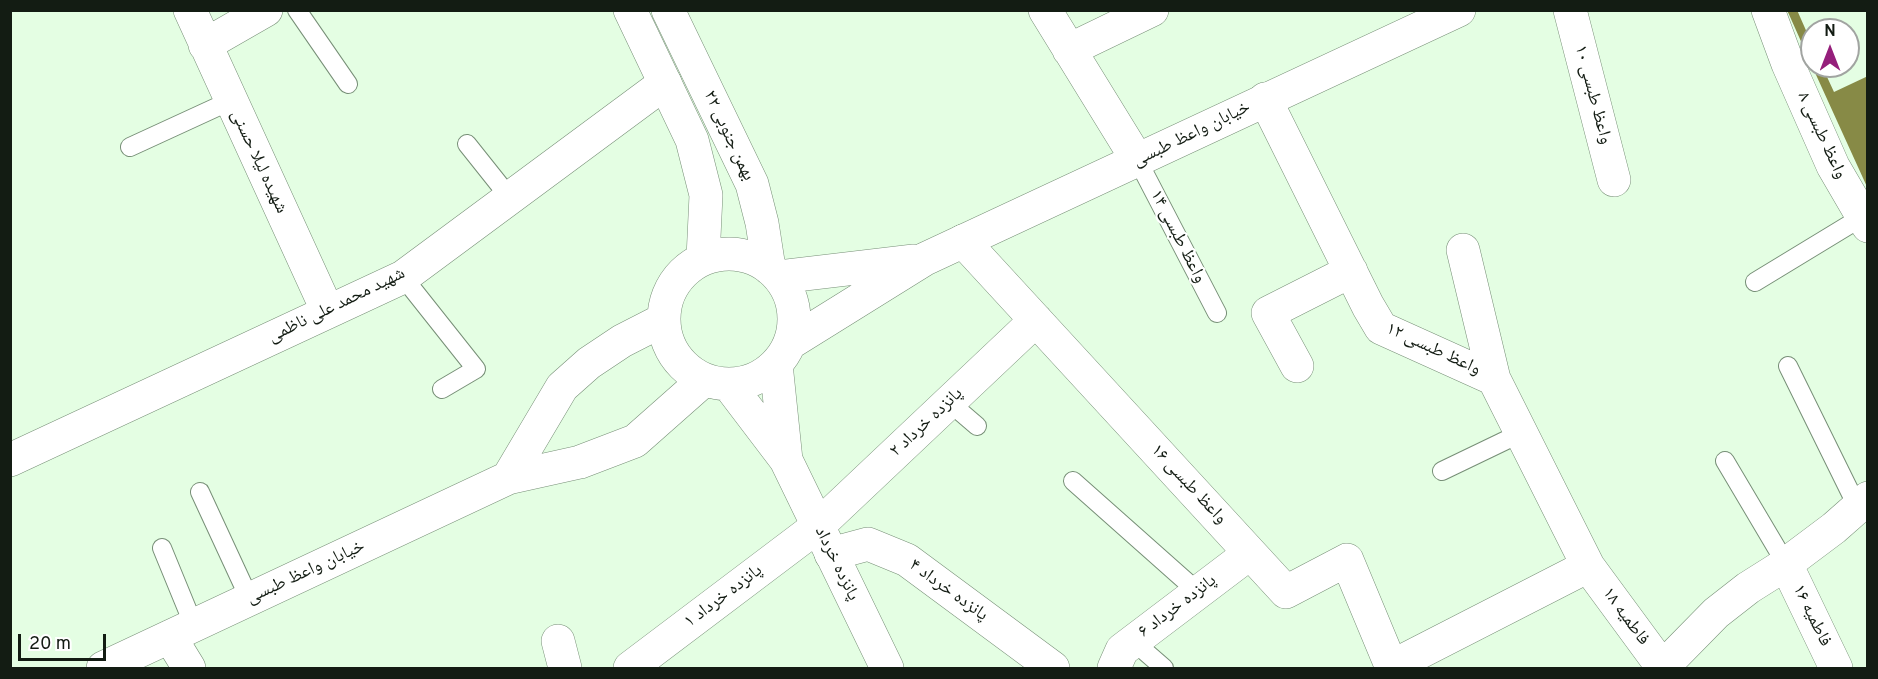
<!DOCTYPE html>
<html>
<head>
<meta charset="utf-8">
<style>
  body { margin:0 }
  #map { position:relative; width:1878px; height:679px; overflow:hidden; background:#e4fee3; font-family:Overpass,sans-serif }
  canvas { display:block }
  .frame { position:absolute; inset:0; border:12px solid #131c13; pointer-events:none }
  .north { position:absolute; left:1800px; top:18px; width:60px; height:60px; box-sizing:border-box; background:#fff; border:2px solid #a1a4a1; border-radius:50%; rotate:0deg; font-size:16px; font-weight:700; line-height:24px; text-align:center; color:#131c13 }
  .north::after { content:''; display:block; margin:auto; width:21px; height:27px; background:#951f7b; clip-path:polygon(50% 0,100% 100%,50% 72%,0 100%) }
  .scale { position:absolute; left:18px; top:634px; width:88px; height:27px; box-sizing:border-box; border:3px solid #131c13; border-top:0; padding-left:8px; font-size:18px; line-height:21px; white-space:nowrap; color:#131c13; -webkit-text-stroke:4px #fff; paint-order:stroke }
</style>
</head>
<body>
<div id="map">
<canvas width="1878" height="679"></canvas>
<div class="frame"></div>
<div class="north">N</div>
<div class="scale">20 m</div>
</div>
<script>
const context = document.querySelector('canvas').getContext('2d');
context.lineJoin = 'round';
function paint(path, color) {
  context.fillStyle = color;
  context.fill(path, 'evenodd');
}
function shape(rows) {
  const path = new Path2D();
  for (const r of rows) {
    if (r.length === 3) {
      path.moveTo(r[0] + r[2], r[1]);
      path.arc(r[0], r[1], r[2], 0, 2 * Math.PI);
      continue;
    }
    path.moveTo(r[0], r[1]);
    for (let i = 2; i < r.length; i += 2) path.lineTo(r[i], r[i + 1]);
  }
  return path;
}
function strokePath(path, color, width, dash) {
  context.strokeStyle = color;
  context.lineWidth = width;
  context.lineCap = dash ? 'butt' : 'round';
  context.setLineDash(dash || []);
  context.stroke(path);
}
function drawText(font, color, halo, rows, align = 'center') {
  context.font = font + ' Overpass,"Noto Naskh Arabic",sans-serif';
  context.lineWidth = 4.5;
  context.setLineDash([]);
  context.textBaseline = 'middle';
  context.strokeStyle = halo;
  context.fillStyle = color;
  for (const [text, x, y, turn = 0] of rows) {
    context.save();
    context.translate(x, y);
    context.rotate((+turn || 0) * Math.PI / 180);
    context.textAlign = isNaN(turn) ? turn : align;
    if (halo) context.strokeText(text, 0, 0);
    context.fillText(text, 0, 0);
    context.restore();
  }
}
paint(shape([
  [1787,10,1797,10,1812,44,1812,66],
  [1812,66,1822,66,1834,92,1868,76,1868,189]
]), '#878a46');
const service = shape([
  [297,10,348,84],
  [467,144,510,198],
  [130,147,230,101],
  [1138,161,1217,313],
  [403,277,476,369,442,389],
  [1755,282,1862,217],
  [1788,366,1857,506],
  [949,402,977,426],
  [1725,461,1786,564],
  [1442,471,1521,433],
  [1073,481,1198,592],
  [200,492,250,600],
  [162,548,194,626],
  [1133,641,1164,668]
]);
const minor = shape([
  [190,10,328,312],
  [1045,10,1138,161],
  [1570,10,1614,180],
  [1768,10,1788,64,1833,166,1868,226],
  [205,45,266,10],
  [1069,50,1152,10],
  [1265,99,1368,306,1381,328,1494,379,1588,566,1663,668],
  [963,241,1286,592,1347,560,1392,668],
  [1463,250,1494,379],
  [1297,366,1268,313,1351,271],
  [10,460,403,277,665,83],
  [831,554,868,544,907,560,1053,668],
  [1786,564,1836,668],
  [170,637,189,668],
  [558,641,565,668],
  [1391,667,1588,566],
  [630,668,818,526,1036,320],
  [1114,668,1122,650,1250,553],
  [1662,668,1716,613,1748,588,1786,564,1834,528,1868,498]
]);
const tertiary = shape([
  [630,10,692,140,706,195,703,258],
  [668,10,752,184,762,223,769,268],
  [729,319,65],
  [779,277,914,261],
  [790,343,925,259,1459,10],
  [776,364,786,460],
  [729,385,786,460,887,668],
  [508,478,562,387,589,363,622,341,663,320],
  [103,668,508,478,580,462,635,441,704,380]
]);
strokePath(service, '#778f77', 20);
strokePath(minor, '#778f77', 34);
strokePath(tertiary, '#778f77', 34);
strokePath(service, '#fff', 18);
strokePath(minor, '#fff', 33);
strokePath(tertiary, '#fff', 33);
drawText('18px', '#131c13', '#fff', [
  ["واعظ طبسی ۱۰",1592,95,75],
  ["خیابان واعظ طبسی",1192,135,-26],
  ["۲۲ بهمن جنوبی",728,136,65],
  ["واعظ طبسی ۸",1821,136,65],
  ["شهیده لیلا حسنی",258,162,65],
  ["واعظ طبسی ۱۴",1177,237,63],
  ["شهید محمد علی ناظمی",337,306,-26],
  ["واعظ طبسی ۱۲",1433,350,25],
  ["پانزده خرداد ۲",927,423,-43],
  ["واعظ طبسی ۱۶",1188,485,47],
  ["پانزده خرداد",836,564,64],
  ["خیابان واعظ طبسی",306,573,-25],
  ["پانزده خرداد ۴",948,591,36],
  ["پانزده خرداد ۱",724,597,-37],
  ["پانزده خرداد ۶",1178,607,-37],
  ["فاطمیه ۱۶",1811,616,64],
  ["فاطمیه ۱۸",1625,617,54]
]);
</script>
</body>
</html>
